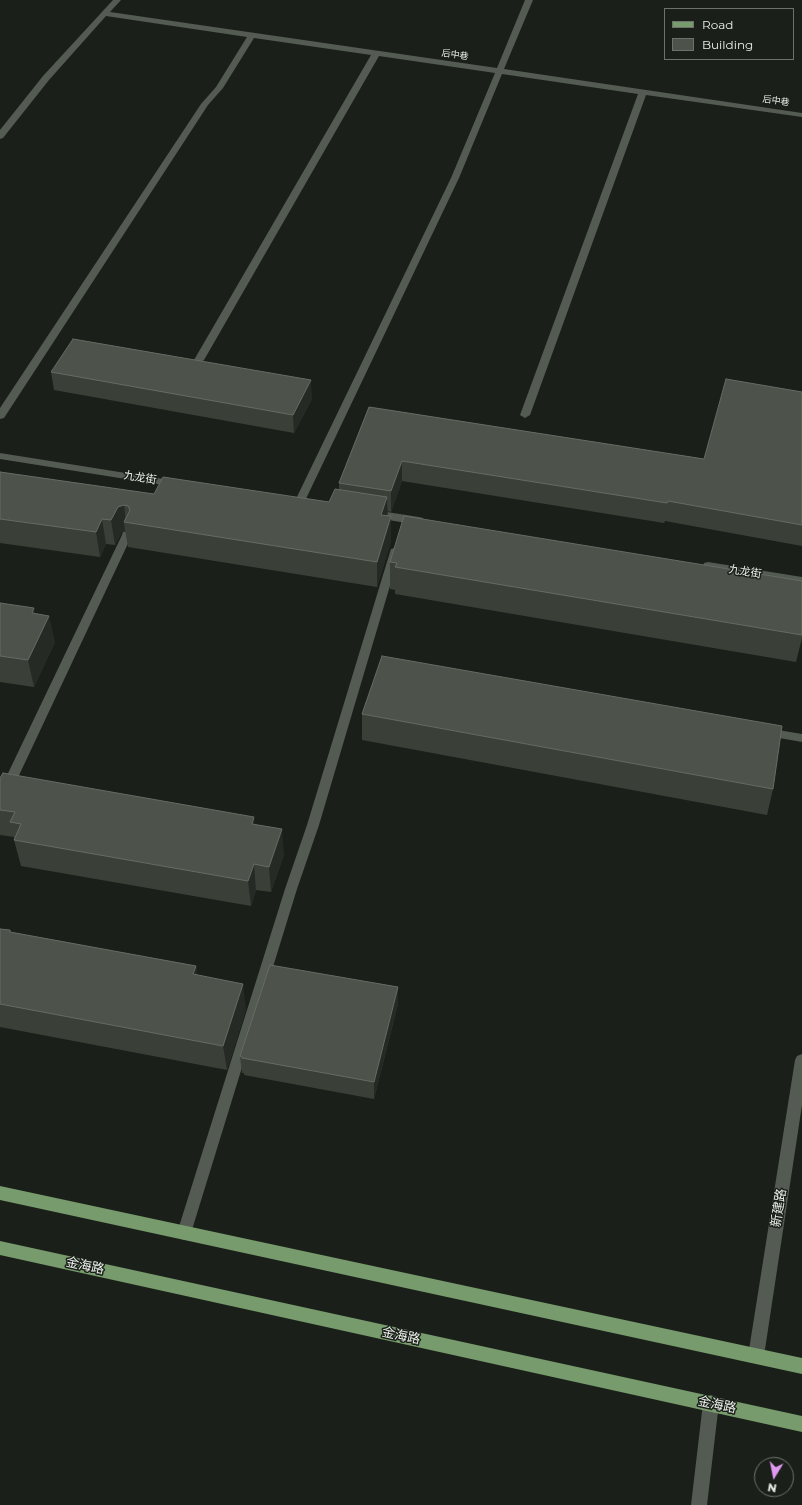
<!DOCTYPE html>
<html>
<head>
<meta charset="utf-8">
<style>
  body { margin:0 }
  #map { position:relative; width:802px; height:1505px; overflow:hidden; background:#1a2019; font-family:Montserrat,sans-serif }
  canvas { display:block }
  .legend { position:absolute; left:664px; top:8px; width:130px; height:52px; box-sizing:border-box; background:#1a2019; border:1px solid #6d726c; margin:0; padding:5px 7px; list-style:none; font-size:12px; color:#eaeee9 }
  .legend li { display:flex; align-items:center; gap:8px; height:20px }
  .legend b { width:20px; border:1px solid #6d726c }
  .north { position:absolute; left:754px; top:1457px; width:40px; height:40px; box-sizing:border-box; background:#1a2019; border:1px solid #6d726c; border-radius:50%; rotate:190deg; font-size:11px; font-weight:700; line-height:16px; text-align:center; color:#eaeee9 }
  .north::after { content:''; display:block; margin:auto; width:14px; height:18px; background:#df98f1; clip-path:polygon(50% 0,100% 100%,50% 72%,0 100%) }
</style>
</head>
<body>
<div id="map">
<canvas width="802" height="1505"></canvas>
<ul class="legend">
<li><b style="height:5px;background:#779b6c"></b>Road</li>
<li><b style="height:11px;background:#4d534b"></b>Building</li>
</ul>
<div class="north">N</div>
</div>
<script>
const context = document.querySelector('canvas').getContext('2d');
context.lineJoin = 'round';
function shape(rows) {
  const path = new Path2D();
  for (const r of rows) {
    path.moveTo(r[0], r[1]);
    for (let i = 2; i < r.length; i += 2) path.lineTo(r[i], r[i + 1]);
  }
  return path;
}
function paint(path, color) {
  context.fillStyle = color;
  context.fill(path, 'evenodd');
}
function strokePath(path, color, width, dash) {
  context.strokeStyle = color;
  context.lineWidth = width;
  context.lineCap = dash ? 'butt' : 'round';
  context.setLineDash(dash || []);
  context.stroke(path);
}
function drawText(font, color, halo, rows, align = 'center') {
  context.font = font + ' Montserrat,"Noto Sans SC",sans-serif';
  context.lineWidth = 3;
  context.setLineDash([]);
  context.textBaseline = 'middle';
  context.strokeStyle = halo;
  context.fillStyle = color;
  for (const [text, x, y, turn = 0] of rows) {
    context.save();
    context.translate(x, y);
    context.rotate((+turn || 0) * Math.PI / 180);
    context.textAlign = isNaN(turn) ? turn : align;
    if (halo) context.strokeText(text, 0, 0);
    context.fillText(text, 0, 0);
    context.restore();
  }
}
paint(shape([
  [113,0,121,0,110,12,497,68,525,0,533,0,504,69,802,113,802,117,646,95,530,415,525,418,520,415,638,94,502,74,459,178,304,503,303,505,299,507,295,505,294,503,451,178,495,73,379,56,204,360,199,363,194,360,371,55,254,38,223,88,208,105,4,418,0,419,0,408,201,104,216,87,247,37,106,16,49,80,3,138,0,139,0,130,43,76,113,0],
  [0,453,176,481,181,484,176,487,0,459,0,453],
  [374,510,419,517,423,518,424,521,423,524,419,525,370,517,369,514,370,511,374,510],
  [127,531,131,532,132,535,6,803,4,806,0,808,0,790,122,535,123,532,127,531],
  [395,548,399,549,400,552,319,825,297,889,191,1233,189,1238,184,1240,179,1238,177,1233,285,889,307,825,390,552,391,549,395,548],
  [708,562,802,577,802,585,704,569,703,566,704,563,708,562],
  [766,728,802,734,802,742,762,735,760,732,762,729,766,728],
  [802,1054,802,1105,764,1356,761,1361,756,1364,751,1361,748,1356,795,1060,797,1056,802,1054],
  [711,1395,717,1397,719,1403,707,1505,691,1505,703,1403,705,1397,711,1395]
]), '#545b52');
paint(shape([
  [0,1186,802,1358,802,1374,0,1200,0,1186],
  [0,1241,802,1416,802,1432,0,1255,0,1241]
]), '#779b6c');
paint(shape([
  [51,372,312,399,294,433,54,390],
  [802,392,802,546,665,521,664,523,402,481,391,512,387,511,391,541,377,587,128,547,125,530,122,532,115,545,106,544,100,557,0,543,0,472,154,494,329,502,339,489,339,483,369,407,704,459],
  [390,562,802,581,802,638,796,662,395,594,395,590,390,589],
  [0,603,35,613,55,642,34,687,0,682],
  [362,714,773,789,767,815,362,740],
  [0,778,255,824,284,855,271,892,256,890,251,906,21,866,14,840,14,837,0,835],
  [0,929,10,930,11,932,196,966,197,975,246,1009,227,1070,0,1027],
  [398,1004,374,1099,244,1075,244,1073,242,1073,240,1056]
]), '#3a4038');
paint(shape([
  [311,380,312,399,294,433,293,415],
  [402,461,402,481,391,512,391,491],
  [387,497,388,522,381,515],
  [124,505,126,523,124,522,125,530,122,532,115,545,111,520,118,507],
  [391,516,391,541,377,587,377,562],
  [102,519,106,544,100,557,96,532],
  [34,608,40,635,49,616,55,642,34,687,28,660,32,613],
  [254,817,257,843,252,824],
  [282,829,284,855,271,892,269,867],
  [254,864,256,890,251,906,248,881],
  [196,966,200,991,193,974],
  [243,984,246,1009,227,1070,223,1046],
  [398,987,398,1004,374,1099,374,1082]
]), '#252b24');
const building = shape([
  [73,339,311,380,293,415,51,372,73,339],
  [726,379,802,392,802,525,668,501,667,503,402,461,391,491,339,483,369,407,704,459,726,379],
  [0,472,154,494,163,477,329,502,335,489,387,497,381,515,391,516,377,562,124,522,130,510,128,506,124,505,118,507,111,520,102,519,96,532,0,519,0,472],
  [404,516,802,581,802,635,395,567,397,563,390,562,404,516],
  [0,603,34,608,32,613,49,616,28,660,0,656,0,603],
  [382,656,782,726,773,789,362,714,382,656],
  [3,773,254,817,252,824,282,829,269,867,254,864,248,881,14,840,21,824,10,822,15,812,0,810,0,778,3,773],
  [0,929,10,930,10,932,196,966,193,974,243,984,223,1046,0,1004,0,929],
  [270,965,398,987,374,1082,242,1058,242,1057,240,1056,270,965]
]);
paint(building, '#4d534b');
strokePath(building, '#666b64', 1);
drawText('9px', '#eaeee9', '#1a2019', [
  ["后中巷",455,55,8],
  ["后中巷",776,101,8]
]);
drawText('11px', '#eaeee9', '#1a2019', [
  ["九龙街",140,478,9],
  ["九龙街",745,572,9]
]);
drawText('13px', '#eaeee9', '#1a2019', [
  ["新建路",779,1208,-81],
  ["金海路",85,1266,12],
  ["金海路",401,1336,12],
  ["金海路",717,1405,12]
]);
</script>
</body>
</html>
